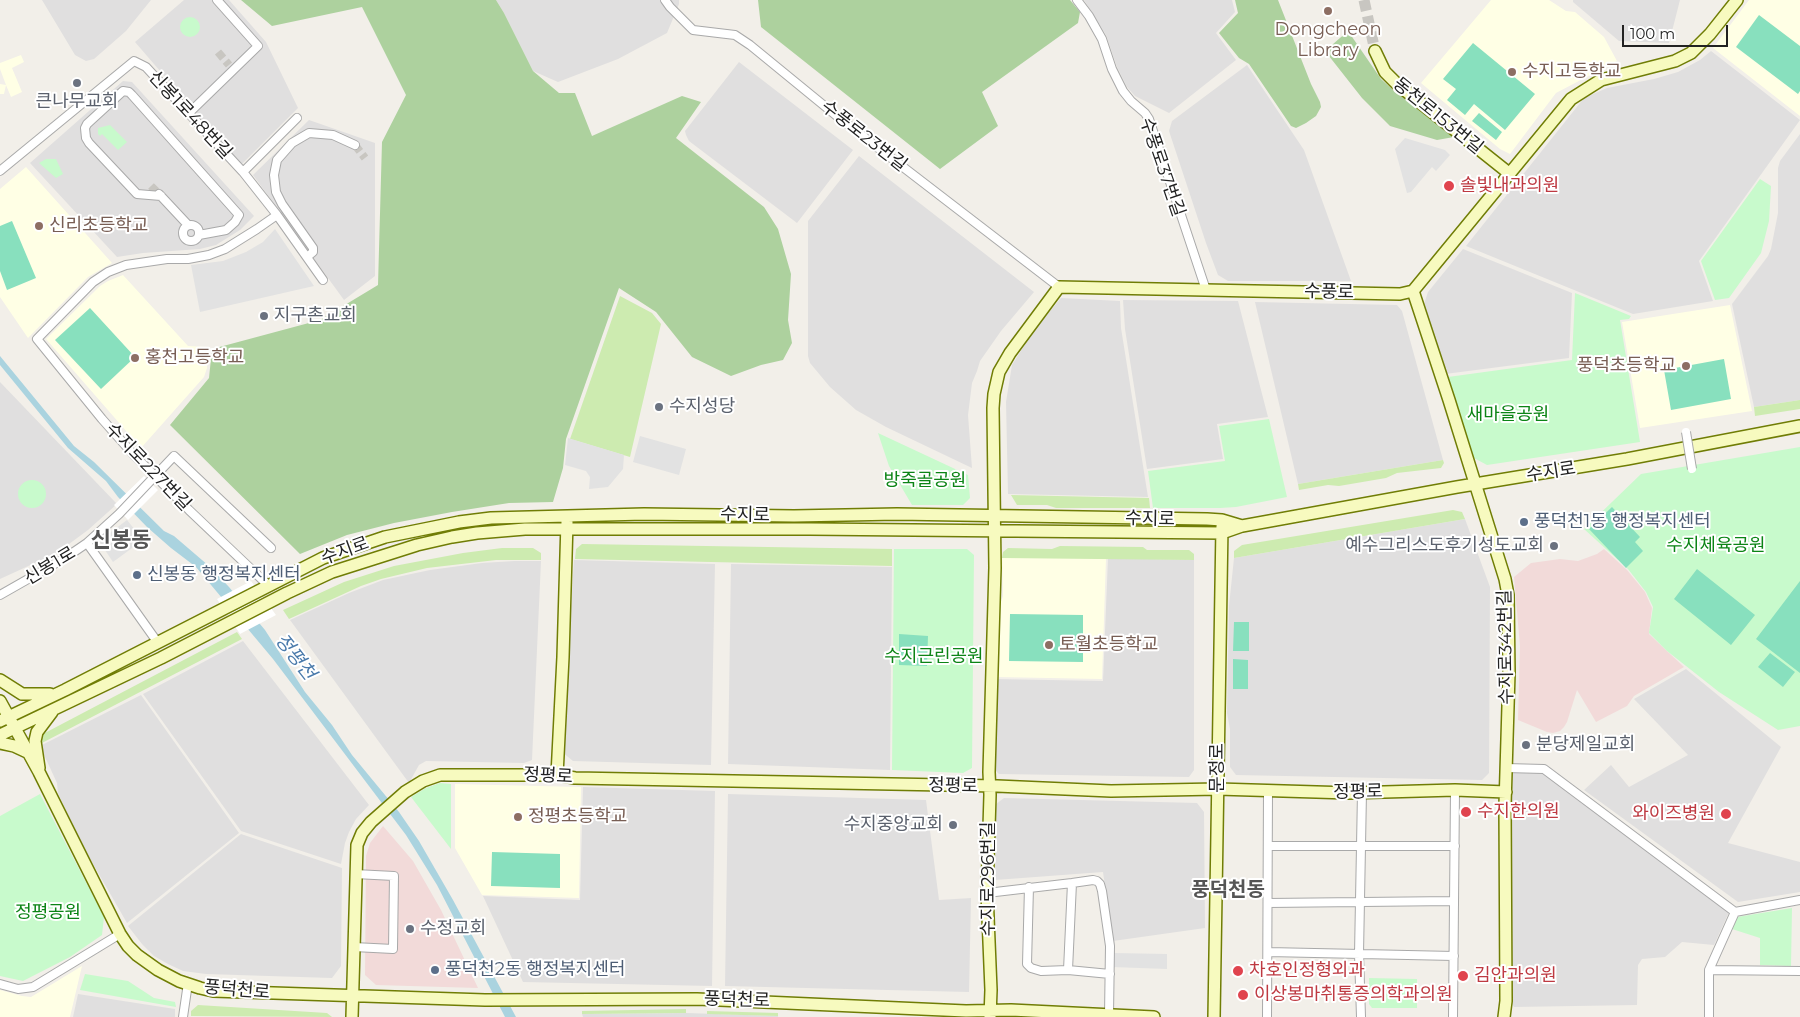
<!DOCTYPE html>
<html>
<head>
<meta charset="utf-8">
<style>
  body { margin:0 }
  #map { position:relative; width:1800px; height:1017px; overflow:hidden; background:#f2efe9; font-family:Montserrat,sans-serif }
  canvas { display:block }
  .scale { position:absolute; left:1622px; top:25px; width:106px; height:22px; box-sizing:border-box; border:2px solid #222; border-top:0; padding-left:6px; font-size:15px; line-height:18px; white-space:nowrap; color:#222; -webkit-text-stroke:4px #fff; paint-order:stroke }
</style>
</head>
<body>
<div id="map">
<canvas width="1800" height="1017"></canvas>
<div class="scale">100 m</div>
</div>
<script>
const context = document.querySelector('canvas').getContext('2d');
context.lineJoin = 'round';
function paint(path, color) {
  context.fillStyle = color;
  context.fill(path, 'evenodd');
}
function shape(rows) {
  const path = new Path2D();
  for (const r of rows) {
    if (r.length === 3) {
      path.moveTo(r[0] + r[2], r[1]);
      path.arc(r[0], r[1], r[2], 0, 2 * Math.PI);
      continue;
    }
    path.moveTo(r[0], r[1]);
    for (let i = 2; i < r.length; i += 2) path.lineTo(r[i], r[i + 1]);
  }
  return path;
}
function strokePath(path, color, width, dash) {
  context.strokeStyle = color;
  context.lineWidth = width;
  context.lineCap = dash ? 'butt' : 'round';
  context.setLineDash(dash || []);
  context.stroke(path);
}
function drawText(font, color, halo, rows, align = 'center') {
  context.font = font + ' Montserrat,"Noto Sans KR",sans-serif';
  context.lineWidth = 4;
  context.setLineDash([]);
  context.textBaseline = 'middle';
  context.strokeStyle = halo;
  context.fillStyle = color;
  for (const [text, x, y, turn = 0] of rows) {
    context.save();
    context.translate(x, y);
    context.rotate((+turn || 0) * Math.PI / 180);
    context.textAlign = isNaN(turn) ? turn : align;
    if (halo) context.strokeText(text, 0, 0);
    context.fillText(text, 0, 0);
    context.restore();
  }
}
paint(shape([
  [42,0,151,0,126,31,94,59,86,61,75,55],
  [184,0,229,0,266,42,298,108,241,165,135,42],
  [496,0,679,0,679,4,667,33,618,59,558,82,533,71,504,13],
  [1084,0,1232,0,1235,12,1216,33,1236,60,1169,113,1135,96,1127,87,1117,67,1106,35],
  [1573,0,1680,0,1669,43,1619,41,1573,2],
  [1711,51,1800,120,1699,261,1713,301,1633,314,1466,246,1584,98,1607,88,1654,79,1678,72,1700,60],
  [739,62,853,150,797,223,689,141,686,135,685,131],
  [1247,65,1304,150,1351,281,1228,281,1218,275,1206,243,1169,131,1172,121],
  [123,81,132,82,254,216,240,230,216,245,200,249,143,253,117,257,30,163],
  [309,120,375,143,375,276,344,300,253,175],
  [1800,134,1800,400,1754,407,1732,304,1768,256,1771,249,1778,213,1778,168,1780,161],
  [859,156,1034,292,1001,331,980,361,977,371,972,383,968,415,972,468,886,427,856,410,830,387,810,363,808,356,808,221],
  [1463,249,1572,293,1569,358,1445,374,1424,304,1428,292],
  [1061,298,1120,301,1121,328,1148,497,1008,494,1006,402,1012,365,1034,330],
  [1123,300,1238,301,1268,417,1217,424,1223,459,1147,469,1125,329],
  [1255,302,1397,305,1402,311,1443,460,1298,484],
  [0,382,117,504,88,530,69,544,50,556,0,579],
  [1465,519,1490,587,1489,773,1482,780,1236,775,1230,767,1230,729,1227,713,1229,606,1234,558],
  [1108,558,1194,560,1194,770,1189,777,999,774,992,767,994,679,1103,681],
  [574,560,715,564,711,765,573,761,562,752],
  [515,561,541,561,532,760,524,763,426,761,419,765,409,783,290,620,349,593,383,580,430,570,482,563],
  [731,564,892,567,890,770,728,764],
  [243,641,369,805,356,819,349,832,345,843,341,864,241,831,143,694],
  [1686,669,1781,747,1728,843,1800,862,1800,892,1738,902,1584,790,1611,765,1629,787,1688,755,1634,699],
  [141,695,239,833,127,923,81,843,58,793,57,783,40,746],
  [1514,772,1543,773,1729,912,1714,945,1682,942,1665,957,1642,959,1638,965,1637,1005,1514,1007,1509,999,1510,775],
  [583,787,715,791,712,986,523,982,483,896,580,900],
  [728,794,926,800,939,900,971,898,969,992,725,986],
  [1004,798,1197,803,1204,812,1205,928,1113,941,1103,872,995,880,996,804],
  [241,834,342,868,341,966,332,978,206,974,183,971,168,964,154,956,142,944,128,926],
  [78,994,175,1009,175,1017,73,1017],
  [686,1013,778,1016,778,1017,583,1017,582,1014]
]), '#e0dfdf');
paint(shape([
  [1604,549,1627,570,1645,592,1652,608,1649,634,1684,667,1634,696,1627,706,1596,722,1577,690,1567,722,1564,727,1560,731,1553,733,1547,732,1518,720,1520,646,1514,577,1531,563,1560,559,1578,561,1597,554],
  [383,826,413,861,441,910,478,988,376,985,365,975,366,856,370,843]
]), '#f2dad9');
paint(shape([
  [1491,0,1549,0,1566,11,1575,12,1604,37,1617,61,1556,93,1510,154,1500,149,1421,83],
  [1749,0,1800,0,1800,116,1713,48],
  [21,55,24,62,12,68,22,92,11,97,6,85,4,94,0,94,0,84,6,85,0,69,0,63],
  [26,167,112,263,88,277,28,338,0,297,0,189],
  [123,275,188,346,207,347,207,368,204,377,141,448,46,339,100,286,108,281],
  [1730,305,1752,411,1640,428,1622,322],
  [1002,558,1106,558,1102,679,995,677,997,612,1003,596],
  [455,784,581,787,579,898,482,895,455,848],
  [82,966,70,1017,0,1017,0,990,22,996,31,997]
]), '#ffffe5');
paint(shape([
  [620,296,652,313,661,324,630,457,570,439],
  [1800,400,1800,409,1755,416,1754,407],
  [1443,460,1444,463,1441,468,1397,473,1386,478,1339,486,1328,485,1299,490,1298,484],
  [1011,495,1149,498,1150,508,1056,508,1047,505,1017,505],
  [1453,510,1462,512,1465,519,1234,558,1234,551,1242,545],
  [582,544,892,549,892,566,575,559,576,549],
  [1060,546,1143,547,1147,550,1189,550,1194,554,1194,560,1002,558,1003,552,1008,548,1052,549],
  [502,548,533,548,541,553,541,560,496,560,427,568,381,579,361,586,289,619,283,610,344,582,394,566,463,553],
  [237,632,242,639,40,744,41,735],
  [198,1005,327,1013,332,1017,191,1016,191,1011],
  [686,1009,686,1013,582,1014,582,1011],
  [707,1011,778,1013,778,1016,707,1014]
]), '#cdebb0');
paint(shape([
  [241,0,496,0,504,13,533,71,559,93,575,93,592,136,682,96,701,102,676,138,764,207,778,229,791,274,788,320,792,343,783,360,761,365,731,376,692,357,656,312,619,288,566,439,563,468,553,502,509,503,452,512,394,523,347,535,300,554,170,425,209,378,212,349,320,320,378,285,382,142,406,95,362,7,272,26],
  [758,0,1070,0,1080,12,1078,23,982,92,998,126,940,169,761,27],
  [1235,0,1278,0,1311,84,1320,102,1321,107,1316,116,1306,123,1296,128,1291,126,1249,64,1239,58,1219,33,1238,13],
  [1348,31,1381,79,1393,90,1454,137,1437,140,1390,126,1362,98,1325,51]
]), '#add19e');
paint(shape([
  [190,27,10],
  [110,125,127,142,118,150,102,134,100,136,98,134,98,128],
  [46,159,56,159,63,174,56,178,39,163],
  [1760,179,1771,186,1769,221,1761,253,1729,298,1715,300,1701,261],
  [1575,293,1631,316,1629,319,1620,320,1640,442,1487,465,1472,457,1448,377,1572,360],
  [1269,419,1287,497,1236,507,1220,508,1153,508,1148,471,1225,461,1219,426],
  [878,433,968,475,970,498,963,505,912,505,889,466],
  [1800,447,1800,726,1778,730,1719,692,1667,651,1649,633,1653,607,1646,592,1628,569,1584,529,1641,474],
  [32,494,14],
  [894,549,967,549,974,555,972,768,963,773,892,770],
  [440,783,451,784,451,849,411,797,426,788],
  [40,794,104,917,102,935,70,957,23,981,0,976,0,816],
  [1792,908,1791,966,1760,965,1760,938,1732,929,1737,917],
  [85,974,128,981,154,998,175,1002,176,1007,80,990],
  [1369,978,1417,979,1417,1008,1372,1008,1369,1004]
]), '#c8facc');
paint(shape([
  [1759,15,1800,46,1800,91,1798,94,1736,47],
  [1473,43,1535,94,1505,130,1474,104,1465,115,1447,100,1456,89,1443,79],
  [1479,113,1502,132,1496,140,1472,121],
  [12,221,36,278,7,290,0,271,0,226],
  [90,308,135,357,101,389,55,340],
  [1724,359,1731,399,1671,410,1664,370],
  [1612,507,1640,537,1635,542,1643,551,1626,568,1589,529],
  [1697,569,1755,615,1731,645,1674,599],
  [1800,581,1800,673,1756,639],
  [1010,614,1083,615,1083,662,1009,661],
  [1234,622,1249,622,1249,651,1233,651],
  [899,634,928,636,927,666,899,665],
  [1770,653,1795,672,1783,687,1758,667],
  [1233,659,1248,660,1248,689,1233,689],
  [492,852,560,854,560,888,491,886]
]), '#88e0be');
paint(shape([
  [1405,138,1445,150,1450,155,1436,171,1432,167,1411,192,1407,193,1395,149],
  [275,229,314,286,200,312,191,265,223,261,246,252,263,242],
  [640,436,686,449,679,475,633,462],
  [568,438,624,455,623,469,608,487,589,489,590,477,586,471,565,465],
  [127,520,143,540,113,562,99,541],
  [1113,953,1167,954,1167,969,1112,967]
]), '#e2e2e2');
paint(shape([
  [0,356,74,446,94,462,164,531,174,536,209,566,229,587,265,630,305,692,332,725,352,755,399,812,419,841,453,900,516,1017,505,1017,437,885,406,835,273,659,196,567,171,548,147,527,118,497,106,481,68,448,0,365]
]), '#aad3df');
paint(shape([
  [144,476,158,490,128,520,114,505],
  [251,581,276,615,240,634,217,599]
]), '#fff');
strokePath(shape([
  [218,52,229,65],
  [355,145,365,158],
  [151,186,158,193]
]), '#c8c6c1', 8, [8, 4]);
strokePath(shape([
  [1364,0,1375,51]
]), '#c8c6c1', 11, [11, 5.5]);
const street = shape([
  [665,0,670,7,693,30,735,35,750,45,838,117,1059,287],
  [1077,0,1089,16,1102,39,1112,69,1123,91,1131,101,1145,113,1149,119,1206,290],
  [189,113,258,46,217,0],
  [0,171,134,61,146,67,243,172,277,215,323,280],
  [243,172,297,118],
  [159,194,188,225],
  [161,196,137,194,89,143,86,138,85,128,87,124,123,91,129,92,132,95,239,215,235,222,226,230,199,235],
  [191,233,8],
  [307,257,313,252,313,248,282,204,276,192,274,175,277,160,292,143,309,133,333,135,355,145],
  [87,543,158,643],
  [269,586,189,510,133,454,102,419,37,339,93,282,108,272,126,265,167,259,188,259,209,255,225,249,257,229,277,215],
  [0,595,65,558,87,543,119,514,174,456,271,548],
  [1506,768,1544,769,1735,912,1800,900],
  [1268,846,1455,846],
  [1029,887,1027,964,1031,968,1041,971,1068,970,1110,974],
  [987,893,1072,883,1093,880,1097,881,1100,884,1102,891,1110,946,1109,1015],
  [1268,903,1454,901],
  [354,947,393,949,394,876,355,874],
  [1268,952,1454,956],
  [1068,970,1072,883],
  [1709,970,1800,971],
  [0,984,18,989,33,987,120,934],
  [183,1017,188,983],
  [1267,1017,1268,791],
  [1361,1017,1359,954,1362,792],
  [1453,1017,1455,790],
  [1709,1017,1709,970,1735,912]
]);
const secondary = shape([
  [1375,51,1385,72,1397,84,1510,174],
  [1413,291,1449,400,1505,579,1508,595,1509,673,1505,805,1506,1001,1504,1017],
  [0,680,22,694,50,694],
  [0,701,39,772,120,934,128,946,137,955,158,970,179,981,200,988,213,991,485,1000,697,999,966,1011,1011,1010,1154,1017],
  [0,721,65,690,323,558,385,537,459,522,491,518,644,514,794,516,897,514,1207,519,1222,520,1242,526],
  [0,735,161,658,287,593,332,572,417,545,452,537,477,533,525,529,810,529,1222,533,1242,526,1457,487,1627,459,1800,426],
  [0,743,14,746,29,753],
  [39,768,35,741,37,732,52,712],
  [557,775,563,657,567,522],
  [352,1017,357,845,362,833,371,822,405,792,423,781,440,775,557,775,575,778,997,786,1111,791,1218,789,1349,793,1455,790,1506,792],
  [990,1017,991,990,987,893,990,795,989,772,995,568,993,408,994,394,999,372,1010,353,1059,287,1400,294,1413,291,1571,99,1601,80,1675,61,1691,53,1710,34,1737,0],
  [1214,1017,1222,526]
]);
strokePath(street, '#a9a9a9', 10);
strokePath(secondary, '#707d05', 14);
strokePath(street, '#fff', 8);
strokePath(secondary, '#f7fabf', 11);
const streetBridge = shape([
  [1686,432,1692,469]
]);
strokePath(streetBridge, '#a9a9a9', 10, []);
strokePath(streetBridge, '#fff', 8);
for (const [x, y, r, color] of [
  [1328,11,5,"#8d6e63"],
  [1512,72,5,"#8d6e63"],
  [77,83,5,"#6b7280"],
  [1449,186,6,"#e0444e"],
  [39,226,5,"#8d6e63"],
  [264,316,5,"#6b7280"],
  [135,358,5,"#8d6e63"],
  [1686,366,5,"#8d6e63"],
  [659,407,5,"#6b7280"],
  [1524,522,5,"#5c6f8a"],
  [1554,546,5,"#6b7280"],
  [137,575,5,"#5c6f8a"],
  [1049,645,5,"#8d6e63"],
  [1526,745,5,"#6b7280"],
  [1466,812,6,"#e0444e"],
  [1726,814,6,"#e0444e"],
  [518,817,5,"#8d6e63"],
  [953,825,5,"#6b7280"],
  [410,929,5,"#6b7280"],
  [435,970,5,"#5c6f8a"],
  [1238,971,6,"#e0444e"],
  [1463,976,6,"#e0444e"],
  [1243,995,6,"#e0444e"]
]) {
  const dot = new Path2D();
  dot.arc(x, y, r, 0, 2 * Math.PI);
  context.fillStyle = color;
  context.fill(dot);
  strokePath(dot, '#fff', 2);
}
drawText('18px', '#785e54', '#fff', [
  ["Dongcheon",1328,30,"center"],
  ["Library",1328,51,"center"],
  ["수지고등학교",1522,72],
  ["신리초등학교",49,226],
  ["홍천고등학교",145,358],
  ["풍덕초등학교",1676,366,"right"],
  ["토월초등학교",1059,645],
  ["정평초등학교",528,817]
], 'left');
drawText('18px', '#5b616d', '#fff', [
  ["큰나무교회",77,102,"center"],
  ["지구촌교회",274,316],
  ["수지성당",669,407],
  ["예수그리스도후기성도교회",1544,546,"right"],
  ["분당제일교회",1536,745],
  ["수지중앙교회",943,825,"right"],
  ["수정교회",420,929]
], 'left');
drawText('18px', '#222', '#fff', [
  ["신봉1로48번길",190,115,47],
  ["동천로153번길",1438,116,39],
  ["수풍로23번길",864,136,38],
  ["수풍로37번길",1162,167,71],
  ["수풍로",1329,292,1],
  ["수지로227번길",148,467,46],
  ["수지로",1551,472,-9],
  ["수지로",745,515,1],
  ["수지로",1150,519,1],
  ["수지로",345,551,-20],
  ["신봉1로",50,566,-31],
  ["수지로342번길",1506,647,-91],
  ["문정로",1218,768,-90],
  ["정평로",548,776,3],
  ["정평로",953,786,1],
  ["정평로",1358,792,-1],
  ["수지로296번길",989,879,-90],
  ["풍덕천로",237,990,5],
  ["풍덕천로",737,1000,2]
]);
drawText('18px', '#be3a42', '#fff', [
  ["솔빛내과의원",1460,186],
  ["수지한의원",1477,812],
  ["와이즈병원",1715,814,"right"],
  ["차호인정형외과",1249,971],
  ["김안과의원",1474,976],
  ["이상봉마취통증의학과의원",1254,995]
], 'left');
drawText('18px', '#0c8416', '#fff', [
  ["새마을공원",1508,415],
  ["방죽골공원",925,481],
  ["수지체육공원",1716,546],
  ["수지근린공원",934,657],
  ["정평공원",48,913]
]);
drawText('18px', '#4e5e75', '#fff', [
  ["풍덕천1동 행정복지센터",1534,522],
  ["신봉동 행정복지센터",147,575],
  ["풍덕천2동 행정복지센터",445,970]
], 'left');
drawText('italic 19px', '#4a7aab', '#fff', [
  ["정평천",295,657,52]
]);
drawText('bold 20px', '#555', '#fff', [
  ["풍덕천동",1228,890]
]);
drawText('bold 22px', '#555', '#fff', [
  ["신봉동",121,541]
]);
</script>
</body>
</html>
